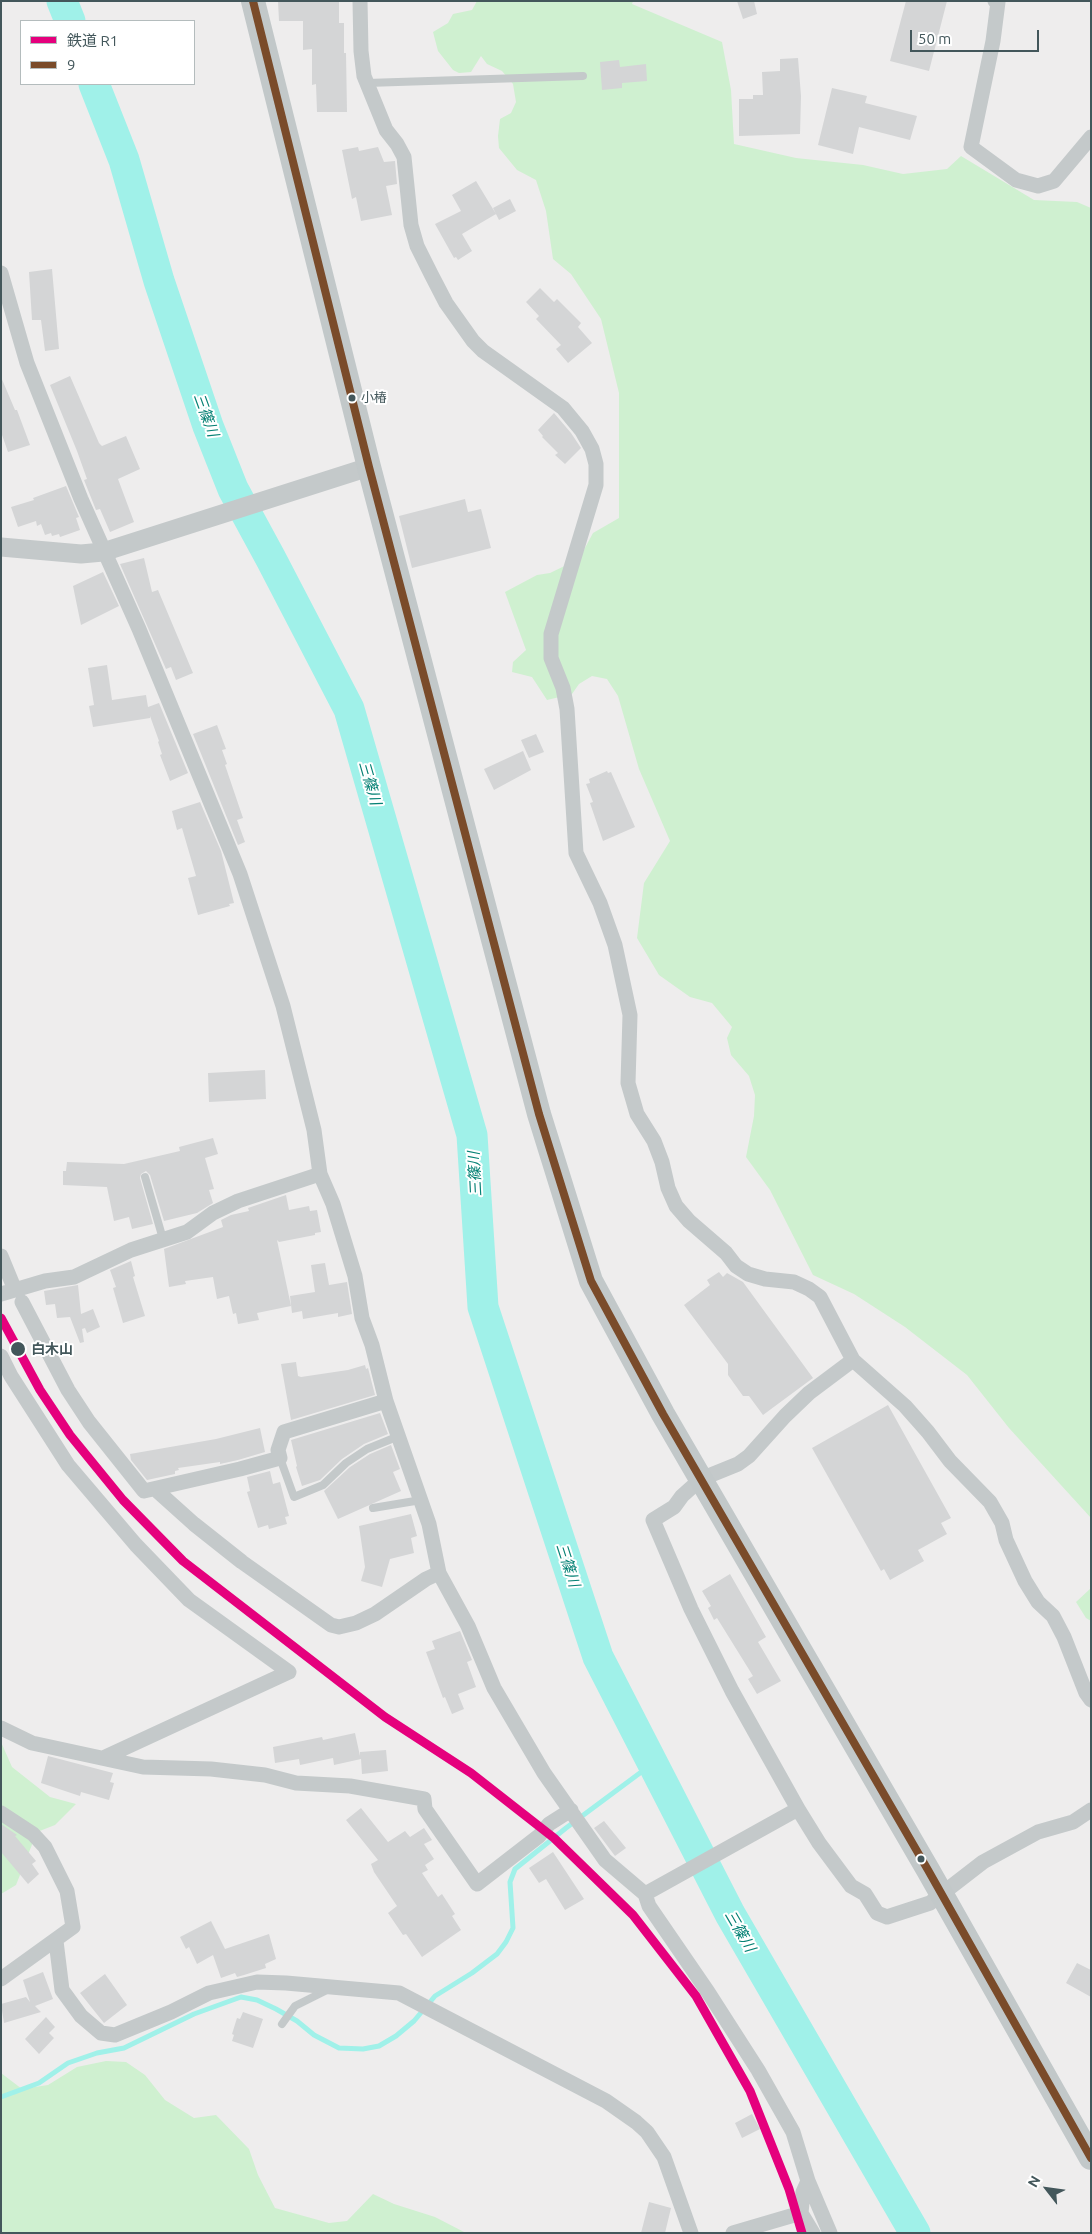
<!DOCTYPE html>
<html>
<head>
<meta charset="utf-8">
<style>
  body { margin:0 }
  #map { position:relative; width:1092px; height:2234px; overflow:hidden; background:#eeeded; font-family:Ubuntu,"Noto Sans JP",sans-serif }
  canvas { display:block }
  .frame { position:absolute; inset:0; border:2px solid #43575b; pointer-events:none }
  .legend { position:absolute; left:20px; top:20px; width:175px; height:65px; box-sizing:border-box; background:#fff; border:1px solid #b4bcbd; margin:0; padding:6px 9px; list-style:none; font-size:15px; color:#43575b }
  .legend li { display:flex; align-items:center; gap:10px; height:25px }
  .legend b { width:25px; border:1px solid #b4bcbd }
  .north { position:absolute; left:1022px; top:2164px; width:50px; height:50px; -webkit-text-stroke:4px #fff; paint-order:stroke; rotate:300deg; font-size:14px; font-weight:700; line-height:20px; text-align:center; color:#43575b }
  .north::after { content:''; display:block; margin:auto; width:18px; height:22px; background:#43575b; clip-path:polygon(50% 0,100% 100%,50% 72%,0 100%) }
  .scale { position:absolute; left:910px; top:30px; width:129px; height:22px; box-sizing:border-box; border:2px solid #43575b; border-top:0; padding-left:6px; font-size:15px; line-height:18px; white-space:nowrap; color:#43575b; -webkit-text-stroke:4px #fff; paint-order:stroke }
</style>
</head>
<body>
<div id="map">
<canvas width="1092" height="2234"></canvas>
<div class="frame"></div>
<ul class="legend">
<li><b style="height:6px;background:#e5007d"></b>鉄道 R1</li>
<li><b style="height:6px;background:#7a4b2a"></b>9</li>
</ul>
<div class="north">N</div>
<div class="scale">50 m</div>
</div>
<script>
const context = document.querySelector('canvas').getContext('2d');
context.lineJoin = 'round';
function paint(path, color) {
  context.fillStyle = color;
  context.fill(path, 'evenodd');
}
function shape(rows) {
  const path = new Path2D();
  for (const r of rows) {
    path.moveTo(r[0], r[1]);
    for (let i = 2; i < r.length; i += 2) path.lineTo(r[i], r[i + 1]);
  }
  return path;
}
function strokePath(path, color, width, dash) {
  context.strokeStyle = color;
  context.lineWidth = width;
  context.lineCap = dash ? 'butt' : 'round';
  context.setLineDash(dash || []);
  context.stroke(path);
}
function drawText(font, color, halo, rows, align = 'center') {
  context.font = font + ' Ubuntu,"Noto Sans JP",sans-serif';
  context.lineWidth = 4;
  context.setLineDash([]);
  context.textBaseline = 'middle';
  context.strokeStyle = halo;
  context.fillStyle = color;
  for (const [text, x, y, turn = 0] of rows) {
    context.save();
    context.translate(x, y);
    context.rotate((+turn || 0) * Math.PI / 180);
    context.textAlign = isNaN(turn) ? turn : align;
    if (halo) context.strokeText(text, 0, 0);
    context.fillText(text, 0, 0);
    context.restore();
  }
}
paint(shape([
  [477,1,633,1,632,4,722,42,731,90,734,144,796,158,863,165,903,174,947,169,961,156,1034,200,1077,202,1091,208,1091,1518,1009,1428,967,1375,905,1327,854,1294,813,1275,770,1190,746,1157,754,1116,755,1095,749,1076,731,1055,727,1038,732,1027,712,1003,690,997,659,975,637,938,644,883,670,841,639,769,618,696,607,679,592,676,579,684,572,694,547,700,532,677,512,672,513,662,526,650,505,592,537,575,550,573,579,559,593,533,619,518,619,393,601,319,571,274,553,259,546,211,536,180,517,170,499,148,498,136,500,119,511,113,516,102,513,84,502,71,487,64,481,56,471,72,459,73,453,70,438,51,433,32,448,23,453,14,472,10],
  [1091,1588,1091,1621,1086,1618,1076,1602],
  [1,1742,12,1767,50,1797,76,1804,55,1825,37,1832,16,1885,1,1894],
  [106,2061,126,2062,145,2075,165,2100,194,2118,216,2115,249,2149,258,2175,275,2208,329,2223,347,2221,373,2194,394,2204,435,2217,466,2233,1,2233,1,2073,22,2089,48,2085,77,2067]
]), '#cff0d0');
strokePath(shape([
  [1,2097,39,2083,68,2063,97,2053,124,2048,194,2014,241,1997,257,2000,276,2009,297,2021,314,2035,339,2048,363,2049,379,2046,396,2036,414,2021,435,1996,472,1973,497,1954,506,1942,513,1928,510,1882,515,1869,566,1828,652,1764]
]), '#a0f1e9', 5);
strokePath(shape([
  [62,1,70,21],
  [94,84,124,160,159,281,208,426,233,489,271,559,349,709,472,1135,483,1307,598,1657,730,1914,915,2233]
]), '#a0f1e9', 31);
paint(shape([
  [278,1,339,1,339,23,344,23,344,53,346,53,347,112,317,112,316,84,312,85,312,49,303,50,303,21,279,21],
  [737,1,754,1,757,14,743,19],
  [906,1,947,1,929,71,890,61],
  [798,58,801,96,800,134,739,136,739,99,753,99,753,95,763,95,762,72,780,71,780,59],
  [619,60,620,67,646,64,647,81,622,83,622,88,602,90,600,62],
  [832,88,867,96,865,103,917,116,910,140,859,127,853,154,818,145],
  [358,147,359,151,378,147,384,162,395,161,397,184,386,186,392,215,361,221,356,197,352,199,342,150],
  [476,181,496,214,462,234,472,251,458,260,456,257,454,258,435,224,461,211,452,195],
  [510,199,516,211,499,220,493,208],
  [52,269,59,349,45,351,41,320,32,320,29,272],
  [540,288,554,302,557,299,581,323,578,327,592,343,568,363,556,349,561,345,536,319,539,316,526,302],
  [70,376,99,443,102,446,126,436,140,469,118,479,134,522,110,532,100,509,96,510,84,480,87,479,77,451,50,385],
  [1,377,15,410,17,410,30,445,8,452,1,432],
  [554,413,571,433,581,448,565,464,555,455,558,453,542,437,543,436,538,430],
  [66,486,79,517,76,518,80,530,60,537,59,534,52,536,51,533,45,535,41,524,37,526,36,521,18,527,11,507,34,500,33,498],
  [465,499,468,512,481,509,491,548,412,568,399,516],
  [144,558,152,592,158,590,193,673,176,680,171,667,166,669,120,564],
  [103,572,119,606,81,625,73,586],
  [107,665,112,700,146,695,148,707,159,703,188,773,170,781,160,755,162,754,158,742,159,741,150,716,150,718,93,727,89,706,94,705,88,668],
  [217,725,226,749,222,750,227,764,225,765,243,818,237,820,245,842,238,845,193,734],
  [536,734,544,752,529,758,521,740],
  [523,751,531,770,494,790,484,769],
  [607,771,608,773,611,772,635,827,603,841,590,803,593,802,586,784,590,783,589,779],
  [200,802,221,851,234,903,229,904,230,906,198,915,188,878,196,876,182,828,177,830,172,811],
  [265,1070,266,1099,209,1102,208,1073],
  [213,1138,218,1154,205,1158,214,1189,209,1190,213,1203,197,1213,164,1221,150,1175,146,1171,141,1174,140,1178,153,1224,132,1229,129,1217,114,1221,107,1187,63,1185,63,1171,66,1171,67,1162,124,1164,180,1151,179,1147],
  [286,1195,289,1210,309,1206,310,1211,317,1210,321,1232,315,1233,315,1235,279,1242,277,1240,291,1306,257,1313,259,1320,238,1324,236,1313,233,1314,229,1296,217,1299,213,1277,185,1281,186,1284,169,1287,164,1249,223,1227,221,1220,231,1215,249,1211,248,1208],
  [131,1261,135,1276,133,1277,145,1316,123,1323,113,1288,116,1287,110,1270],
  [325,1263,329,1285,347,1282,352,1314,338,1317,338,1313,303,1319,302,1311,292,1313,290,1296,315,1292,311,1265],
  [719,1272,723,1277,727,1273,743,1282,813,1378,763,1415,749,1396,743,1396,728,1375,728,1364,684,1305,710,1285,707,1280],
  [78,1285,81,1314,93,1309,100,1327,87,1333,85,1328,82,1329,84,1342,80,1343,70,1317,57,1318,55,1304,46,1305,44,1291],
  [296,1362,298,1376,301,1377,348,1370,365,1365,366,1369,368,1368,375,1395,281,1423,291,1420,281,1364],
  [888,1405,951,1518,941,1523,947,1534,918,1550,924,1561,890,1580,884,1569,881,1571,812,1448],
  [380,1413,388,1434,364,1444,342,1459,320,1480,302,1486,296,1467,297,1466,291,1440],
  [260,1428,265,1452,238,1460,220,1464,220,1462,178,1468,179,1470,175,1471,175,1474,147,1480,131,1460,130,1454,216,1439],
  [391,1445,400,1469,393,1472,401,1491,338,1519,324,1491,350,1467,370,1454],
  [270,1471,273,1484,280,1482,289,1516,285,1517,287,1524,269,1529,268,1525,258,1528,247,1492,250,1491,247,1477],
  [411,1514,417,1536,411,1538,414,1553,390,1559,382,1587,361,1581,365,1567,359,1526],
  [730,1574,766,1637,758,1642,781,1681,757,1694,748,1679,753,1676,717,1618,714,1620,708,1608,711,1606,702,1591],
  [460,1631,472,1660,467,1662,476,1687,458,1694,464,1709,452,1714,445,1697,443,1698,426,1652,435,1649,432,1641],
  [355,1733,360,1756,360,1752,386,1750,388,1771,362,1774,361,1759,334,1765,333,1758,300,1765,299,1759,275,1763,273,1747,322,1737,323,1740],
  [48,1756,113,1773,110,1782,114,1783,109,1800,81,1792,80,1796,41,1783],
  [361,1808,388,1842,405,1831,410,1837,424,1828,432,1840,424,1844,434,1859,425,1865,428,1870,422,1873,438,1897,442,1894,455,1914,452,1916,461,1930,422,1957,406,1934,403,1935,388,1913,397,1906,374,1872,371,1864,378,1860,346,1820],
  [604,1821,626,1848,615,1856,594,1828],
  [1,1824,17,1835,15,1836,36,1861,32,1864,39,1874,28,1884,1,1852],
  [553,1852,584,1899,565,1910,546,1879,539,1883,529,1868],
  [211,1921,225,1949,269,1934,276,1959,265,1964,266,1968,244,1975,237,1977,235,1973,221,1978,213,1955,197,1964,189,1947,186,1949,180,1937],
  [1077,1963,1091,1970,1091,1997,1066,1983],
  [43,1972,53,1999,35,2006,41,2012,4,2023,1,2004,26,1997,30,2002,23,1980],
  [105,1974,127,2005,104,2023,80,1993],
  [243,2012,263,2019,253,2048,232,2041,234,2035,232,2034,237,2018,240,2019],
  [46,2017,55,2027,49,2033,54,2038,39,2054,25,2039],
  [752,2114,760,2129,742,2138,735,2123],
  [649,2202,671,2208,665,2233,641,2233]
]), '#d4d5d6');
strokePath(shape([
  [367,83,583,76],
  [145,1177,163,1239],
  [280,1458,294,1497,323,1485,346,1463,367,1449,399,1436],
  [373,1508,421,1500],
  [282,2024,295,2006,327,1990]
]), '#c4c9ca', 8);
strokePath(shape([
  [360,1,361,51,364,76,386,130,397,144,404,157,411,225,417,246,431,274,446,303,473,341,483,351,563,408,582,431,592,449,596,464,596,485,551,634,551,658,563,688,567,709,576,853,600,903,615,945,630,1015,628,1083,637,1114,654,1141,662,1162,668,1188,676,1206,689,1221,726,1253,736,1266,748,1274,765,1279,794,1282,809,1289,820,1297,853,1360,905,1406,928,1432,950,1461,990,1502,1002,1523,1006,1540,1025,1581,1038,1602,1053,1616,1064,1637,1086,1693,1091,1700],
  [995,1,998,2,993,41,971,147,1016,180,1038,186,1054,181,1091,137],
  [1,273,27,363,81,499,139,629,240,874,283,1006,314,1130,320,1174,333,1204,355,1276,362,1318,372,1345,386,1401,429,1524,439,1573,468,1626,494,1688,544,1773,605,1860,645,1894,649,1906,708,1992,758,2070,793,2132,808,2181,830,2233],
  [1,1256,15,1290],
  [1,1294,45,1281,74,1277,131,1250,187,1232,213,1213,238,1201,320,1174],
  [22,1302,68,1390,89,1422,144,1491,240,1469,280,1458,278,1450,284,1432,386,1401],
  [1,1356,11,1376,68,1465,136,1545,189,1600,289,1672,103,1758],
  [155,1489,194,1524,242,1562,331,1625,339,1627,356,1623,375,1614,426,1579,439,1573],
  [1,1728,32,1743,143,1767,211,1769,265,1775,296,1783,350,1786,424,1799,425,1809,477,1884,539,1836,549,1824,571,1810],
  [798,1809,732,1691,691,1609,653,1520,674,1507,682,1496,701,1479,738,1464,749,1456,785,1416,809,1393,853,1360],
  [1,1813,33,1834,45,1847,67,1891,73,1927,1,1979],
  [645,1894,798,1809,819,1843,851,1886,865,1894,877,1913,887,1917,930,1903,983,1862,1038,1832,1073,1822,1091,1810],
  [56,1941,62,1990,81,2016,101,2033,115,2035,171,2012,209,1993,257,1982,286,1983,399,1993,606,2101,636,2122,647,2132,664,2157,691,2233],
  [808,2181,803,2192,801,2213,813,2233],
  [733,2233,801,2213]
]), '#c4c9ca', 15);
strokePath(shape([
  [1,547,81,554,103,552,369,467]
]), '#c4c9ca', 19);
strokePath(shape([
  [253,1,369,467,491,932,539,1114,591,1281,663,1414,928,1870,1091,2158]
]), '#c2c8c9', 24);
strokePath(shape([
  [253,1,369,467,491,932,539,1114,591,1281,663,1414,928,1870,1091,2158]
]), '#7a4b2a', 8);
strokePath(shape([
  [1,1318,40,1390,70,1435,123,1500,183,1561,385,1717,471,1773,554,1838,633,1915,696,1996,750,2091,789,2189,802,2233]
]), '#e5007d', 9);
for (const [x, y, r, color] of [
  [352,398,4.5,"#43575b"],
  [18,1349,8,"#43575b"],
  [921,1859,4.5,"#43575b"]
]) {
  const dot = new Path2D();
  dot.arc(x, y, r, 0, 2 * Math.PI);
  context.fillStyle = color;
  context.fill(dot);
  strokePath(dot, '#fff', 2);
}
drawText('13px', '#43575b', '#fff', [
  ["小椿",361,398]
], 'left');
drawText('bold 14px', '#43575b', '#fff', [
  ["白木山",31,1349]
], 'left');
drawText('italic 15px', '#058174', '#fff', [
  ["三篠川",206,415,70],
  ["三篠川",370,783,74],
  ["三篠川",475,1174,-93],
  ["三篠川",568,1565,72],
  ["三篠川",740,1931,60]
]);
</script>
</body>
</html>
